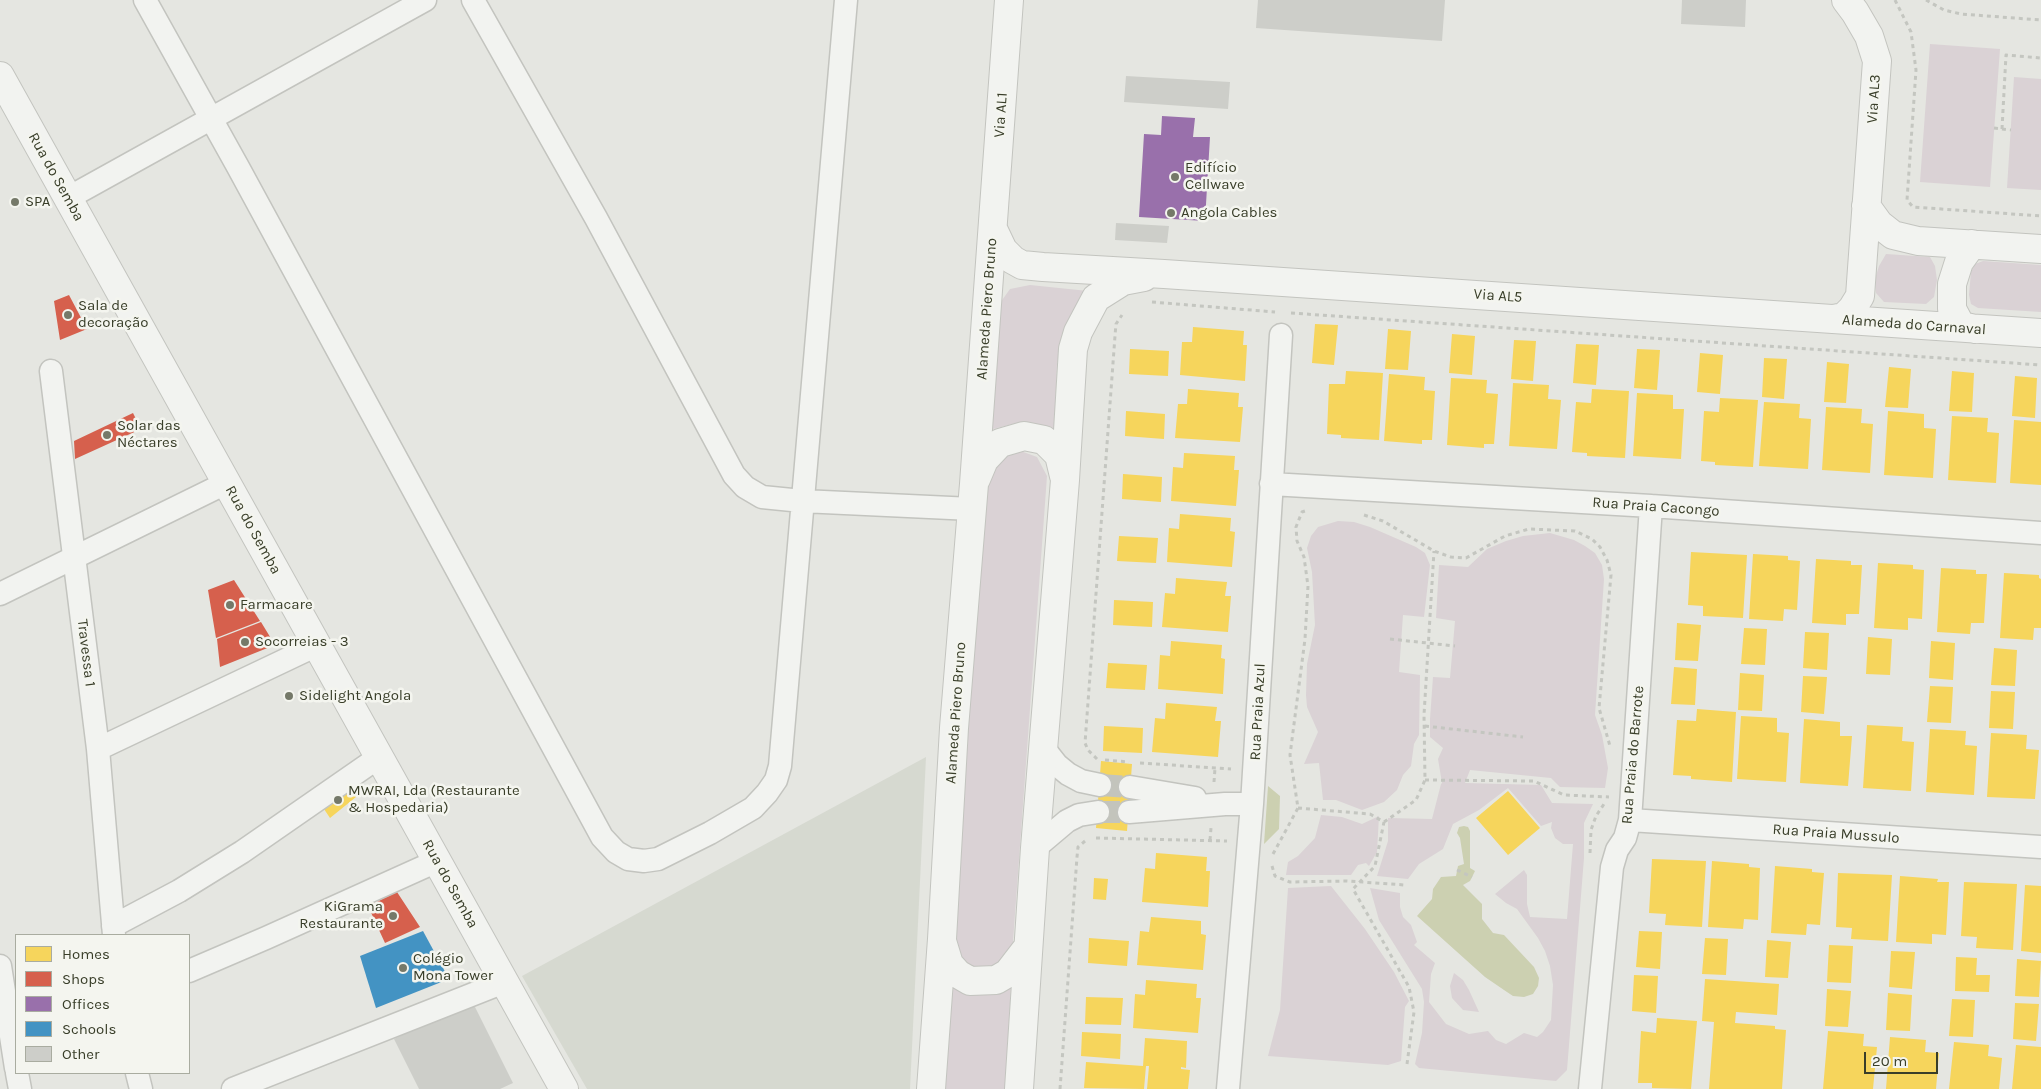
<!DOCTYPE html>
<html>
<head>
<meta charset="utf-8">
<style>
  body { margin:0 }
  #map { position:relative; width:2041px; height:1089px; overflow:hidden; background:#e5e6e1; font-family:Karla,sans-serif }
  canvas { display:block }
  .legend { position:absolute; left:15px; top:934px; width:175px; height:140px; box-sizing:border-box; background:#f4f5ef; border:1px solid #a9aca0; margin:0; padding:6px 9px; list-style:none; font-size:15px; color:#393e29 }
  .legend li { display:flex; align-items:center; gap:10px; height:25px }
  .legend b { width:25px; border:1px solid #a9aca0 }
  .scale { position:absolute; left:1864px; top:1052px; width:74px; height:22px; box-sizing:border-box; border:2px solid #393e29; border-top:0; padding-left:6px; font-size:15px; line-height:18px; white-space:nowrap; color:#393e29; -webkit-text-stroke:4px #f4f5ef; paint-order:stroke }
</style>
</head>
<body>
<div id="map">
<canvas width="2041" height="1089"></canvas>
<ul class="legend">
<li><b style="height:14px;background:#f6d55c"></b>Homes</li>
<li><b style="height:14px;background:#d6604d"></b>Shops</li>
<li><b style="height:14px;background:#9970ab"></b>Offices</li>
<li><b style="height:14px;background:#4393c3"></b>Schools</li>
<li><b style="height:14px;background:#cdcec9"></b>Other</li>
</ul>
<div class="scale">20 m</div>
</div>
<script>
const context = document.querySelector('canvas').getContext('2d');
context.lineJoin = 'round';
function paint(path, color) {
  context.fillStyle = color;
  context.fill(path, 'evenodd');
}
function shape(rows) {
  const path = new Path2D();
  for (const r of rows) {
    path.moveTo(r[0], r[1]);
    for (let i = 2; i < r.length; i += 2) path.lineTo(r[i], r[i + 1]);
  }
  return path;
}
function strokePath(path, color, width, dash) {
  context.strokeStyle = color;
  context.lineWidth = width;
  context.lineCap = dash ? 'butt' : 'round';
  context.setLineDash(dash || []);
  context.stroke(path);
}
function drawText(font, color, halo, rows, align = 'center') {
  context.font = font + ' Karla,sans-serif';
  context.lineWidth = 5;
  context.setLineDash([]);
  context.textBaseline = 'middle';
  context.strokeStyle = halo;
  context.fillStyle = color;
  for (const [text, x, y, turn = 0] of rows) {
    context.save();
    context.translate(x, y);
    context.rotate((+turn || 0) * Math.PI / 180);
    context.textAlign = isNaN(turn) ? turn : align;
    if (halo) context.strokeText(text, 0, 0);
    context.fillText(text, 0, 0);
    context.restore();
  }
}
paint(shape([
  [926,757,910,1089,587,1089,522,976]
]), '#d6d9d0');
paint(shape([
  [1930,44,2000,49,1990,187,1920,182],
  [2014,77,2041,79,2041,190,2007,188],
  [1886,254,1930,257,1935,266,1937,280,1934,297,1926,304,1884,302,1876,293,1875,279,1879,266],
  [1983,261,2041,265,2041,312,1978,308,1971,304,1969,295,1971,272,1975,264],
  [1030,285,1088,291,1061,344,1057,364,1054,433,1035,426,1013,424,989,430,1000,303,1010,289],
  [1018,450,1037,457,1047,476,1012,955,999,970,978,971,960,964,950,944,985,469,999,454],
  [1338,521,1354,522,1370,527,1416,547,1425,553,1430,565,1424,617,1403,615,1399,672,1420,675,1419,735,1414,744,1411,766,1403,775,1397,790,1384,802,1362,810,1336,800,1323,800,1319,763,1304,764,1318,732,1307,707,1306,695,1307,664,1315,625,1312,572,1307,548,1311,536,1318,527],
  [1550,533,1574,540,1585,546,1595,553,1602,565,1604,579,1595,715,1602,735,1608,768,1605,788,1560,787,1551,778,1470,770,1465,783,1541,785,1552,803,1593,804,1584,823,1584,858,1567,1070,1556,1081,1419,1068,1415,1064,1422,1033,1424,1002,1422,989,1379,920,1370,888,1400,893,1400,907,1403,917,1411,925,1417,942,1414,945,1435,963,1431,974,1429,1002,1446,1024,1469,1034,1488,1031,1496,1040,1506,1044,1524,1033,1537,1037,1543,1032,1551,1020,1553,985,1550,966,1545,951,1538,938,1517,909,1506,903,1495,894,1524,870,1527,875,1527,904,1530,917,1567,919,1573,844,1563,844,1555,838,1551,828,1552,822,1541,826,1508,788,1479,810,1453,824,1443,849,1419,864,1408,879,1377,876,1388,841,1388,818,1432,819,1441,784,1442,783,1438,759,1443,748,1430,737,1430,719,1433,677,1450,678,1455,621,1436,618,1439,565,1468,567,1487,549,1506,541,1523,536],
  [1321,815,1342,817,1362,824,1379,816,1377,852,1369,866,1366,863,1358,865,1351,875,1286,875,1288,862,1298,856,1315,838],
  [1331,886,1365,929,1394,972,1409,1001,1405,1007,1401,1061,1388,1065,1268,1056,1280,1010,1288,888],
  [1454,973,1463,980,1469,990,1479,1012,1463,1010,1452,998,1450,986],
  [950,982,1011,986,1005,1089,943,1089]
]), '#dad2d5');
paint(shape([
  [1268,786,1280,796,1279,829,1264,844],
  [1464,826,1468,827,1470,831,1470,868,1475,871,1470,881,1463,885,1482,904,1482,919,1493,933,1504,935,1534,967,1539,978,1538,986,1533,994,1524,997,1513,996,1504,990,1485,977,1417,916,1432,899,1433,889,1441,877,1456,876,1458,866,1464,864,1460,838,1457,833,1459,827]
]), '#ccd0b1');
paint(shape([
  [1315,324,1338,325,1334,365,1312,363],
  [1193,327,1244,331,1243,345,1247,345,1245,381,1180,375,1182,342,1192,342],
  [1388,329,1411,331,1408,370,1385,369],
  [1452,334,1475,336,1472,375,1449,373],
  [1514,340,1536,341,1533,381,1511,379],
  [1576,344,1599,345,1596,385,1573,383],
  [1130,349,1169,351,1168,376,1129,374],
  [1637,349,1660,350,1657,390,1634,388],
  [1700,353,1723,355,1720,394,1697,392],
  [1764,358,1787,359,1784,399,1762,397],
  [1827,362,1849,364,1846,403,1824,402],
  [1889,367,1911,369,1908,408,1885,407],
  [1346,371,1383,373,1379,440,1341,438,1341,435,1327,434,1329,384,1345,384],
  [1952,371,1974,373,1972,412,1949,411],
  [1389,374,1425,377,1424,390,1435,391,1432,440,1422,440,1422,444,1384,441],
  [2015,376,2037,378,2035,418,2012,416],
  [1451,378,1487,380,1486,393,1498,394,1494,444,1484,444,1484,448,1447,445],
  [1513,383,1549,385,1548,399,1561,400,1557,449,1509,446],
  [1188,389,1239,393,1238,407,1243,407,1240,442,1175,438,1178,404,1187,404],
  [1592,389,1629,391,1625,458,1587,456,1587,453,1572,452,1576,402,1591,403],
  [1637,393,1673,395,1673,409,1684,409,1681,459,1633,456],
  [1720,398,1758,400,1753,467,1715,465,1715,462,1701,461,1704,411,1719,412],
  [1764,402,1800,404,1799,418,1811,419,1808,469,1759,466],
  [1826,407,1862,409,1861,423,1873,424,1870,473,1822,470],
  [1126,411,1165,414,1164,439,1125,436],
  [1888,411,1924,414,1924,428,1936,429,1933,478,1884,475],
  [1952,416,1988,418,1987,432,1999,433,1996,483,1948,480],
  [2014,420,2041,422,2041,485,2010,483],
  [1184,453,1235,456,1234,470,1239,470,1236,506,1171,501,1173,467,1183,468],
  [1123,474,1162,477,1161,502,1122,499],
  [1180,514,1231,518,1230,531,1235,532,1232,567,1167,562,1169,528,1179,529],
  [1119,536,1158,538,1156,563,1117,561],
  [1691,552,1747,555,1743,618,1703,616,1703,606,1688,605],
  [1753,554,1788,556,1788,560,1800,561,1797,610,1784,609,1783,621,1749,619],
  [1816,559,1851,561,1851,565,1862,565,1859,614,1846,614,1846,625,1812,623],
  [1878,563,1913,565,1913,569,1924,570,1922,619,1908,618,1908,630,1874,628],
  [1941,568,1976,570,1976,574,1987,574,1984,623,1971,623,1970,634,1937,632],
  [2004,573,2039,575,2039,578,2041,579,2041,628,2034,628,2033,640,2000,638],
  [1176,578,1227,582,1225,596,1231,596,1228,632,1162,627,1165,593,1175,594],
  [1114,600,1153,602,1152,627,1113,625],
  [1677,623,1701,625,1698,661,1675,660],
  [1744,628,1767,629,1765,665,1741,664],
  [1805,632,1829,633,1827,670,1803,668],
  [1868,637,1892,639,1890,675,1866,674],
  [1171,641,1222,645,1221,658,1225,659,1223,694,1158,689,1160,655,1170,656],
  [1931,641,1955,643,1953,680,1929,678],
  [1994,648,2017,650,2015,686,1991,685],
  [1108,663,1147,665,1145,690,1106,688],
  [1674,667,1697,669,1695,705,1671,704],
  [1740,673,1764,675,1762,711,1738,710],
  [1803,676,1827,677,1824,714,1801,712],
  [1930,686,1953,687,1951,723,1927,722],
  [1991,691,2015,692,2013,729,1989,728],
  [1166,703,1217,707,1215,721,1221,721,1218,757,1152,752,1155,718,1165,719],
  [1697,709,1736,712,1732,782,1691,779,1691,776,1673,775,1677,720,1696,721],
  [1741,716,1777,718,1777,732,1789,733,1786,782,1737,779],
  [1804,719,1840,722,1840,736,1852,736,1848,786,1800,783],
  [1867,725,1903,727,1902,741,1914,742,1911,791,1863,788],
  [1104,726,1143,728,1142,753,1103,751],
  [1930,729,1966,731,1965,745,1977,746,1974,795,1926,792],
  [1991,733,2027,735,2026,749,2039,750,2035,799,1987,797],
  [1101,761,1132,764,1127,831,1096,828],
  [348,781,356,797,330,818,320,803],
  [1508,791,1540,828,1508,855,1476,818],
  [1156,853,1207,857,1206,871,1210,871,1208,907,1142,902,1145,868,1155,869],
  [1652,859,1706,861,1702,927,1665,925,1666,914,1649,913],
  [1712,861,1749,864,1749,867,1760,868,1758,920,1744,919,1743,929,1708,927],
  [1775,866,1812,869,1812,872,1824,873,1820,925,1807,924,1806,935,1771,933],
  [1838,873,1892,875,1888,941,1851,939,1852,928,1836,927],
  [1900,876,1938,879,1937,882,1949,882,1946,935,1932,934,1932,944,1896,942],
  [1094,878,1108,879,1106,900,1093,899],
  [1964,882,2017,884,2013,950,1976,948,1977,937,1961,936],
  [2025,885,2041,886,2041,953,2021,951],
  [1151,917,1201,921,1201,934,1206,935,1203,970,1137,965,1140,931,1149,932],
  [1639,931,1662,932,1660,969,1636,967],
  [1089,938,1129,941,1127,966,1088,963],
  [1705,938,1728,939,1726,975,1702,974],
  [1767,940,1791,942,1788,978,1765,977],
  [1829,945,1853,946,1851,983,1827,982],
  [1891,951,1915,952,1912,989,1889,987],
  [1956,957,1977,958,1976,975,1990,975,1989,992,1955,991],
  [2017,959,2041,961,2039,997,2015,996],
  [1634,975,1658,976,1656,1013,1632,1011],
  [1705,979,1779,984,1777,1015,1736,1012,1735,1023,1775,1026,1775,1029,1786,1030,1782,1089,1709,1089,1714,1022,1702,1021],
  [1146,980,1197,984,1196,998,1201,998,1198,1033,1133,1028,1135,994,1145,995],
  [1827,989,1851,991,1848,1027,1825,1026],
  [1888,993,1912,995,1910,1031,1886,1030],
  [1086,997,1123,998,1121,1025,1085,1024],
  [1952,999,1975,1000,1973,1037,1949,1036],
  [2015,1003,2039,1004,2036,1041,2013,1039],
  [1657,1018,1697,1021,1691,1089,1652,1088,1652,1083,1638,1083,1641,1031,1656,1033],
  [1828,1031,1864,1034,1863,1046,1877,1047,1873,1089,1823,1089],
  [1082,1032,1121,1034,1120,1059,1081,1056],
  [1890,1037,1926,1040,1925,1052,1939,1053,1936,1089,1886,1089],
  [1145,1038,1187,1041,1186,1068,1181,1067,1181,1069,1190,1070,1188,1089,1147,1089,1149,1066,1146,1066,1144,1089,1084,1088,1086,1062,1143,1066],
  [1954,1042,1989,1045,1988,1056,2002,1058,1999,1089,1949,1089],
  [2016,1045,2041,1047,2041,1089,2012,1089]
]), '#f6d55c');
paint(shape([
  [69,295,87,329,60,340,54,301],
  [133,413,141,429,75,459,74,441],
  [234,580,260,621,216,638,208,590],
  [261,622,275,645,220,667,217,639],
  [397,892,420,927,385,943,368,906]
]), '#d6604d');
paint(shape([
  [1162,116,1195,118,1193,137,1210,137,1205,221,1139,217,1144,134,1161,135]
]), '#9970ab');
paint(shape([
  [423,931,449,979,376,1008,360,956]
]), '#4393c3');
paint(shape([
  [1258,0,1445,0,1442,41,1256,28],
  [1682,0,1746,0,1745,27,1681,24],
  [1126,76,1230,82,1228,109,1124,102],
  [1116,223,1169,226,1167,243,1115,240],
  [472,1001,513,1083,500,1089,419,1089,394,1039]
]), '#cdcec9');
strokePath(shape([
  [1100,785,1130,787],
  [1098,812,1129,812]
]), '#c3c4bc', 22, [22, 11]);
const minor = shape([
  [145,0,238,167,602,837,616,852,628,859,644,861,658,859,710,833,753,808,767,793,776,780,780,766,846,0],
  [473,0,596,218,734,475,745,487,762,497,802,501,972,509],
  [68,198,425,0],
  [51,371,98,749,114,935],
  [1271,484,1651,506,2041,533],
  [0,594,226,483],
  [1042,746,1057,765,1068,774,1081,781,1100,785],
  [98,749,317,645],
  [1130,787,1195,798],
  [1129,812,1225,804,1252,804],
  [1630,820,2041,847],
  [1035,848,1067,821,1079,815,1098,812],
  [113,926,179,891,242,852,379,757],
  [0,966,16,1068],
  [189,971,266,938,437,861],
  [17,1073,20,1089],
  [137,1073,141,1089],
  [233,1089,504,982],
  [1228,1089,1252,804,1281,335],
  [1590,1089,1612,867,1617,850,1625,838,1630,820,1651,506]
]);
const tertiary = shape([
  [0,76,564,1089],
  [1866,206,1879,224,1893,235,1918,241,2041,249],
  [993,229,1003,250,1013,260,1022,265,1043,267,1164,274,2041,333],
  [1972,244,1959,262,1952,284,1952,309,1961,326,1975,329],
  [1833,319,1844,317,1852,309,1860,296,1877,61,1869,36,1855,12,1846,0],
  [976,479,984,460,1000,443,1024,436,1044,440,1059,455,1064,476],
  [942,941,949,964,958,974,970,981,996,980,1008,973,1028,947],
  [931,1089,942,939,954,728,974,484,1009,0],
  [1019,1089,1035,848,1065,480,1073,349,1078,332,1096,298,1123,281,1144,277]
]);
strokePath(minor, '#c3c4bf', 25);
strokePath(tertiary, '#c3c4bf', 30);
strokePath(shape([
  [1895,0,1911,32,1916,70,1907,200,1913,207,2041,216],
  [1926,0,1944,10,1961,14,2041,20],
  [1994,128,2011,130],
  [2002,129,2006,55,2041,58],
  [1152,302,1275,312],
  [1291,313,2041,365],
  [1364,515,1383,521,1434,551,1451,557,1466,558,1505,536,1529,529,1575,531,1592,539,1600,547,1607,560,1611,575,1599,708,1610,746],
  [1390,639,1455,646],
  [1425,726,1523,737],
  [1097,759,1088,750,1085,743,1115,336,1116,324,1122,315],
  [1105,760,1129,762],
  [1140,763,1231,769],
  [1425,780,1534,781,1564,795,1609,797],
  [1214,782,1215,768],
  [1298,808,1370,814,1384,822,1375,866,1353,889,1409,987,1414,1012,1407,1064],
  [1384,822,1416,800,1425,780,1424,715,1434,551],
  [1096,838,1227,841],
  [1210,840,1211,828],
  [1590,853,1591,830,1596,816,1606,801],
  [1273,854,1298,808,1290,755,1305,639,1308,586,1304,557,1297,541,1296,527,1302,512,1305,511],
  [1272,866,1275,876,1290,882,1347,881,1405,885],
  [1457,870,1472,877],
  [1060,1089,1077,857,1078,847,1085,841]
]), '#c4c6c0', 3, [4, 4]);
strokePath(minor, '#f2f3f0', 22);
strokePath(tertiary, '#f2f3f0', 28);
for (const [x, y, r, color] of [
  [1175,177,5,"#757969"],
  [15,202,5,"#757969"],
  [1171,213,5,"#757969"],
  [68,315,5,"#757969"],
  [107,435,5,"#757969"],
  [230,605,5,"#757969"],
  [245,642,5,"#757969"],
  [289,696,5,"#757969"],
  [338,800,5,"#757969"],
  [393,916,5,"#757969"],
  [403,968,5,"#757969"]
]) {
  const dot = new Path2D();
  dot.arc(x, y, r, 0, 2 * Math.PI);
  context.fillStyle = color;
  context.fill(dot);
  strokePath(dot, '#f4f5ef', 2);
}
drawText('15px', '#393e29', '#f4f5ef', [
  ["Via AL3",1874,99,-86],
  ["Via AL1",1001,115,-86],
  ["Rua do Semba",56,177,61],
  ["Via AL5",1498,296,4],
  ["Alameda Piero Bruno",987,309,-86],
  ["Alameda do Carnaval",1914,325,4],
  ["Rua Praia Cacongo",1656,507,4],
  ["Rua do Semba",253,530,61],
  ["Travessa 1",86,653,83],
  ["Rua Praia Azul",1258,712,-87],
  ["Alameda Piero Bruno",956,713,-86],
  ["Rua Praia do Barrote",1633,755,-85],
  ["Rua Praia Mussulo",1836,834,4],
  ["Rua do Semba",450,884,61]
]);
drawText('15px', '#393e29', '#f4f5ef', [
  ["Edifício",1185,168],
  ["Cellwave",1185,185],
  ["SPA",25,202],
  ["Angola Cables",1181,213],
  ["Sala de",78,306],
  ["decoração",78,323],
  ["Solar das",117,426],
  ["Néctares",117,443],
  ["Farmacare",240,605],
  ["Socorreias - 3",255,642],
  ["Sidelight Angola",299,696],
  ["MWRAI, Lda (Restaurante",348,791],
  ["& Hospedaria)",348,808],
  ["KiGrama",383,907,"right"],
  ["Restaurante",383,924,"right"],
  ["Colégio",413,959],
  ["Mona Tower",413,976]
], 'left');
</script>
</body>
</html>
